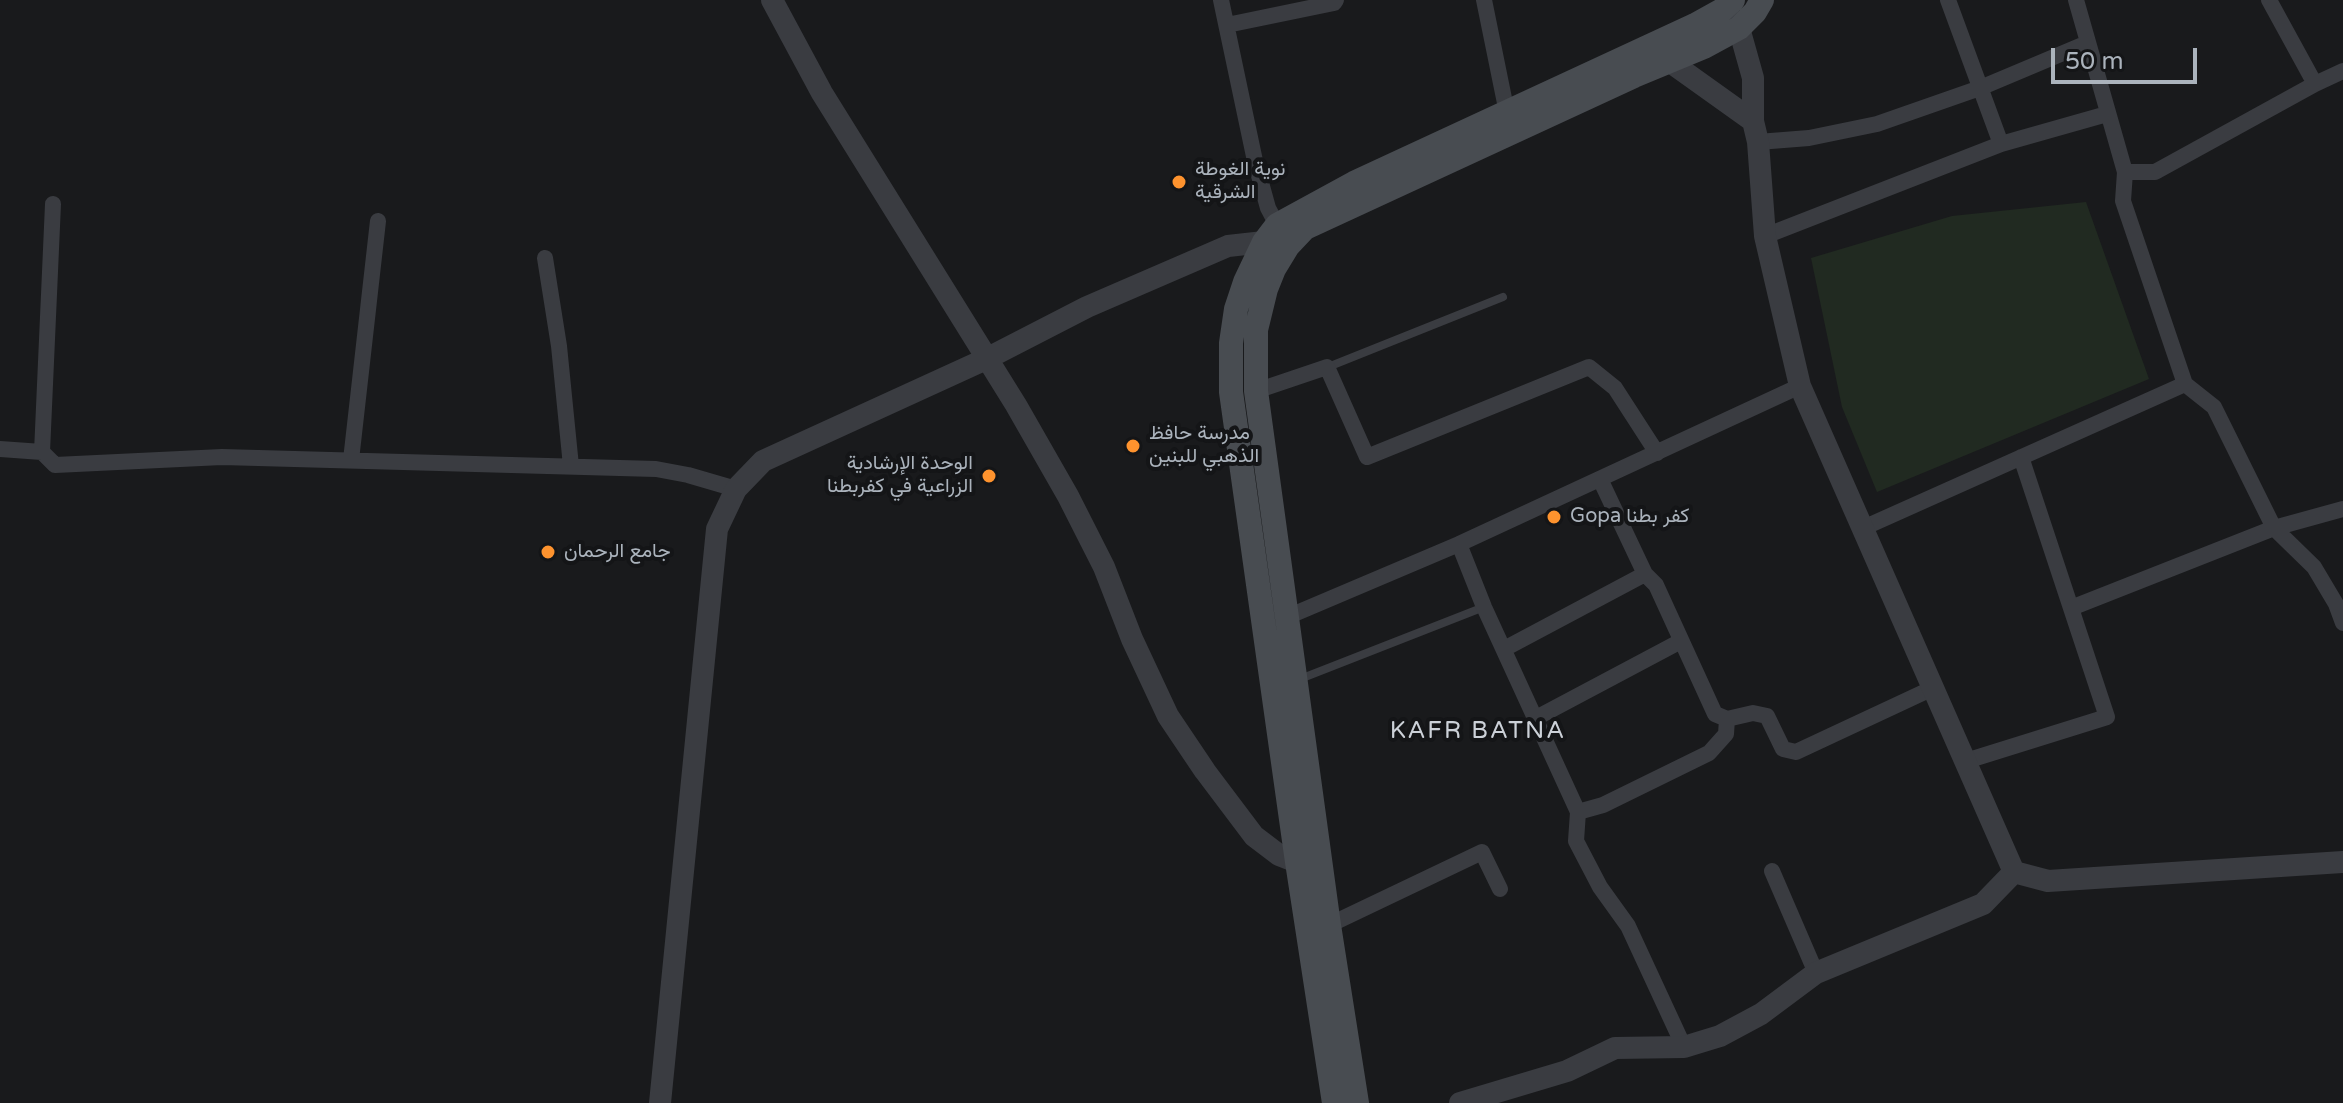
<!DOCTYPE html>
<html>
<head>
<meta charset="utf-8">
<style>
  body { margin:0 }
  #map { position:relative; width:2343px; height:1103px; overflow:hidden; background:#191a1c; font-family:"Varela Round",sans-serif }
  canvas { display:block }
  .scale { position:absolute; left:2051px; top:48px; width:146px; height:36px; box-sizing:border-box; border:4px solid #abb3bc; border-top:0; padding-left:10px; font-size:24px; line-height:28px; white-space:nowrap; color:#abb3bc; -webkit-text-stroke:6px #141517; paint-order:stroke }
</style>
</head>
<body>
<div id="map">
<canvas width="2343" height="1103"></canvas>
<div class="scale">50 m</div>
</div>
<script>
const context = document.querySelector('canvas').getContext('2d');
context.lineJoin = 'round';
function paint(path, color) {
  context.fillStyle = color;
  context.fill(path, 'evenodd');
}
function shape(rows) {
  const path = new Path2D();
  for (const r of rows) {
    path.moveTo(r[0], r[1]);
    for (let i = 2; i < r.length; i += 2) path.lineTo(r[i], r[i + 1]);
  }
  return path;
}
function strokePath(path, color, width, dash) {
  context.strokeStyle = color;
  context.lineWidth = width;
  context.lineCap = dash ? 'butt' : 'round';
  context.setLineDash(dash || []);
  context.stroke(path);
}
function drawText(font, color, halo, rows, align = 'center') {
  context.font = font + ' "Varela Round",Vazirmatn,sans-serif';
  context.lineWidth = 8;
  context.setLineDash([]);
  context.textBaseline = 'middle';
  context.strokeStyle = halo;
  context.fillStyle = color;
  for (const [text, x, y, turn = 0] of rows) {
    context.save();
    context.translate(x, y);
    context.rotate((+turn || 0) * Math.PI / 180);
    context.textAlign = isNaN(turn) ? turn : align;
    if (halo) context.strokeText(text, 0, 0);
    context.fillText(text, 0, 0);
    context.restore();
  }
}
paint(shape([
  [2086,202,2149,379,1877,492,1842,407,1811,258,1952,216]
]), '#212a21');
strokePath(shape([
  [1328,367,1503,297],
  [1300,679,1484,607]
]), '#3a3c41', 8);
strokePath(shape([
  [1221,0,1255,161,1268,208,1277,225],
  [1484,0,1507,113],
  [1948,0,2001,144],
  [2076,0,2125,172,2123,201,2185,384,2214,407,2274,528,2314,567,2336,604,2343,623],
  [2269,0,2315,84],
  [1227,25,1334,3,1336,0],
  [1758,142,1809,138,1877,124,1980,88,2087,43],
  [2125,172,2155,172,2315,84,2343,71],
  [1765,236,2001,144,2107,114],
  [545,258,559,346,571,466],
  [1256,391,1327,367,1367,457,1589,367,1615,388,1657,453],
  [0,449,42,452,55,465,222,457,656,469,688,475,736,489],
  [42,452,53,204],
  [351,460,378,221],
  [1600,479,1645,574,1656,585,1715,714,1727,719,1753,713,1767,716,1783,749,1796,752,1933,688],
  [1863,528,2185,384],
  [1459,544,1484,607,1578,812,1576,841,1600,887,1628,926,1684,1047],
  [2071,608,2274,528,2343,509],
  [1287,617,1459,544,1800,386],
  [1504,649,1645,574],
  [1536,718,1681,641],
  [1966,761,2107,717,2021,457],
  [1578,812,1603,805,1709,753,1726,734,1727,719],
  [1772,871,1816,973],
  [1329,925,1482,852,1500,889]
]), '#3a3c41', 16);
strokePath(shape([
  [772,0,822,93,1016,405,1068,496,1104,567,1132,639,1168,716,1205,771,1254,836,1279,855,1297,862],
  [1728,16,1739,28,1753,78,1753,121,1758,142,1765,236,1800,386,2014,872],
  [1669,61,1753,121],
  [660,1103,717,529,736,489,763,461,986,359,1087,307,1228,246,1264,242],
  [1460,1103,1567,1071,1615,1048,1684,1047,1720,1036,1761,1014,1816,973,1983,904,2014,872,2048,881,2343,862]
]), '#3a3c41', 22);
strokePath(shape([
  [1334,1103,1297,862,1231,392,1231,343,1236,309,1245,282,1264,242,1277,225,1354,183,1695,25,1722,10,1733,0],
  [1357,1103,1329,925,1256,391,1256,330,1266,289,1274,269,1288,246,1305,228,1634,76,1704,47,1739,28,1755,12,1762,0]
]), '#484c51', 24);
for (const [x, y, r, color] of [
  [1179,182,8,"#fe932e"],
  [1133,446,8,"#fe932e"],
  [989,476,8,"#fe932e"],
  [1554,517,8,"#fe932e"],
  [548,552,8,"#fe932e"]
]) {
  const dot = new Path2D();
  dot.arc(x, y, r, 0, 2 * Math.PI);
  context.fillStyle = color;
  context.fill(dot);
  strokePath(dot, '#141517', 3);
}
drawText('20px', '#abb3bc', '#141517', [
  ["نوية الغوطة",1195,170],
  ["الشرقية",1195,193],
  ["مدرسة حافظ",1149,434],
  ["الذهبي للبنين",1149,457],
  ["الوحدة الإرشادية",973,464,"right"],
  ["الزراعية في كفربطنا",973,487,"right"],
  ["Gopa كفر بطنا",1570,517],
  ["جامع الرحمان",564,552]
], 'left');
context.letterSpacing = '2px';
drawText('24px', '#ccd1d8', '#141517', [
  ["KAFR BATNA",1478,732]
]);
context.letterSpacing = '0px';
</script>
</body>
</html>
